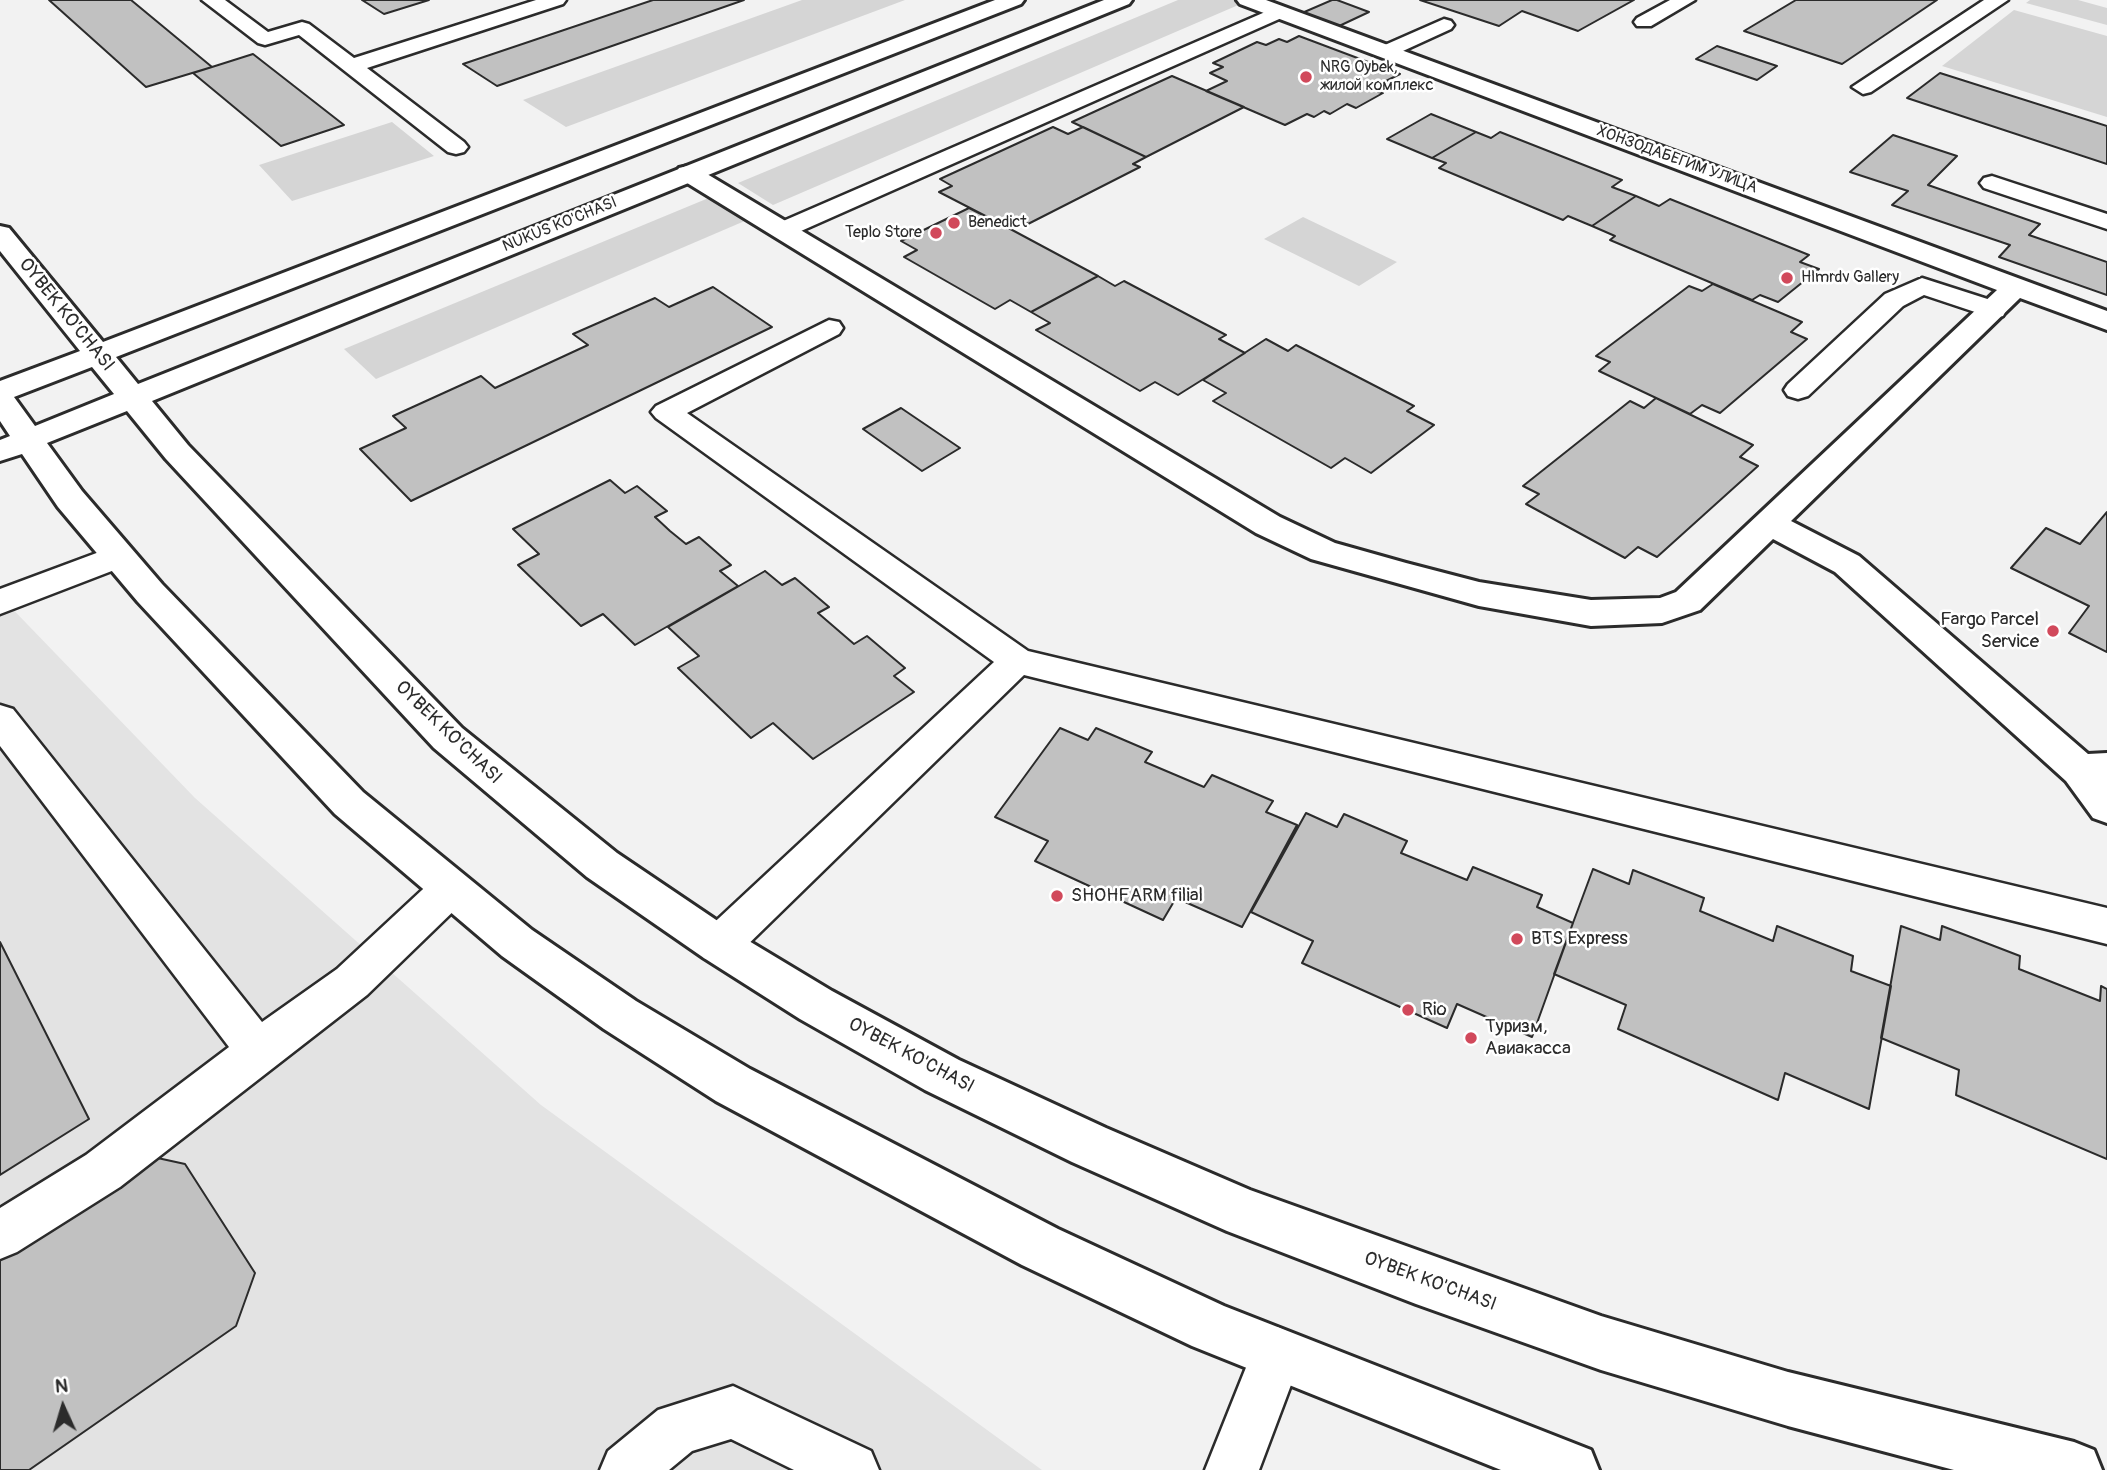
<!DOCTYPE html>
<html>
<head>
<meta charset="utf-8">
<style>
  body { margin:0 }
  #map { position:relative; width:2107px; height:1470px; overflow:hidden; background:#f2f2f2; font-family:Pangolin,sans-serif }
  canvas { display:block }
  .north { position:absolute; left:28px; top:1372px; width:70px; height:70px; -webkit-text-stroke:5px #fff; paint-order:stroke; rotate:356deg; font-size:19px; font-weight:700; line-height:28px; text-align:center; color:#2b2b2b }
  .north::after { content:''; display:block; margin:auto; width:24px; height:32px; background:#2b2b2b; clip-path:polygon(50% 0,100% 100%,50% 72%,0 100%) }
</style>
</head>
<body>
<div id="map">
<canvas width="2107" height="1470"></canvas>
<div class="north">N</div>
</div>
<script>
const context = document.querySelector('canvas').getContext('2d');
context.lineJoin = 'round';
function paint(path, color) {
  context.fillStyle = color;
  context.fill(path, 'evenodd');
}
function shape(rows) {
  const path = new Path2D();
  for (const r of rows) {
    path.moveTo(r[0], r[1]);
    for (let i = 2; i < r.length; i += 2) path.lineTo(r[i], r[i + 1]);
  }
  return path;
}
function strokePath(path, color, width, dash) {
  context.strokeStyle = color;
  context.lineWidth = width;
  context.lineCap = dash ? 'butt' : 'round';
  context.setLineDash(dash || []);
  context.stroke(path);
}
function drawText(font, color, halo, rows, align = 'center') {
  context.font = font + ' Pangolin,sans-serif';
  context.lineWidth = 5;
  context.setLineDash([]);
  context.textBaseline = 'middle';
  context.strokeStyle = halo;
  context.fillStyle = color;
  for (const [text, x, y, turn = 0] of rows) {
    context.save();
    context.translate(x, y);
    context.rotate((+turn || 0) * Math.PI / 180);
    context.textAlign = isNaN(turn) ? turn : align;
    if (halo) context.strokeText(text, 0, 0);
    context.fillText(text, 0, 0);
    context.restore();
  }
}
paint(shape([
  [0,596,195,798,541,1105,1042,1470,0,1470]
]), '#e3e3e3');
paint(shape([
  [802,0,905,0,566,127,523,100],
  [1178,0,1235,0,1243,3,773,205,738,183],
  [2030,0,2078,0,2107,8,2107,25,2026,3],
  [2014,10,2107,36,2107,117,1942,66],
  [392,122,434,156,292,201,259,165],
  [711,197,747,220,376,379,344,349],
  [1303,217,1397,262,1359,286,1264,239]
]), '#d5d5d5');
const building = shape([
  [49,0,131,0,212,67,146,87,49,0],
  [362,0,429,0,384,14,362,0],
  [653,0,744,0,497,86,463,64,653,0],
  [1332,0,1337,0,1369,12,1337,27,1302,13,1332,0],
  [1420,0,1634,0,1578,31,1522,11,1499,26,1420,0],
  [1796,0,1937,0,1842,64,1744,31,1796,0],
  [1299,36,1400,74,1386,81,1392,84,1378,92,1383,93,1356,108,1347,104,1330,114,1324,111,1314,117,1307,114,1285,125,1206,91,1227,81,1210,73,1223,67,1213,63,1257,42,1266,45,1279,39,1287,42,1299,36],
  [1717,46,1777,66,1757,80,1696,59,1717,46],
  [253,54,344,125,281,146,193,73,253,54],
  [1940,73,2107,126,2107,164,1907,98,1940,73],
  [1172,76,1244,107,1146,157,1072,122,1172,76],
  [1431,114,1476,132,1432,158,1387,139,1431,114],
  [1053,127,1068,134,1083,127,1146,157,1133,164,1140,167,1028,224,1015,217,1001,224,939,192,952,186,940,179,1053,127],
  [1476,132,1491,138,1500,132,1622,180,1612,187,1636,196,1592,226,1568,216,1563,220,1439,168,1446,163,1432,158,1476,132],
  [1893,135,1957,156,1928,185,2040,224,2029,235,2107,262,2107,295,1999,257,2010,245,1892,205,1908,191,1850,172,1893,135],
  [1636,196,1659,206,1670,199,1809,255,1800,262,1819,269,1778,302,1760,295,1752,300,1610,240,1615,236,1592,226,1636,196],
  [969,208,1001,224,1098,276,1031,312,1010,300,995,309,904,257,917,250,901,241,969,208],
  [1098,276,1115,286,1124,281,1226,335,1219,339,1245,353,1178,395,1155,382,1140,391,1036,330,1050,323,1031,312,1098,276],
  [1713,284,1802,322,1791,332,1807,339,1720,413,1702,405,1690,414,1599,371,1610,362,1596,356,1689,286,1702,291,1713,284],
  [713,287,772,327,411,501,360,449,406,428,393,416,481,376,495,388,588,345,573,334,655,298,669,307,713,287],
  [1266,339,1288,351,1296,345,1414,406,1407,411,1434,425,1371,473,1345,458,1331,468,1213,401,1226,393,1203,380,1266,339],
  [1656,398,1753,445,1740,457,1758,466,1657,557,1638,547,1625,558,1526,504,1539,494,1523,486,1630,401,1644,408,1656,398],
  [901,408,960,448,922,471,863,429,901,408],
  [610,480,625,493,637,486,667,511,655,517,670,531,686,544,699,537,731,565,720,571,738,586,635,645,603,614,581,626,518,565,539,554,513,529,610,480],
  [2107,512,2107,652,2069,633,2089,606,2011,568,2046,528,2080,544,2107,512],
  [765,571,782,585,795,578,829,607,818,613,854,644,867,636,905,668,894,676,914,692,813,759,773,723,751,738,678,668,699,656,668,627,765,571],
  [1060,728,1088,740,1096,728,1152,752,1145,762,1204,787,1212,775,1273,801,1266,812,1297,825,1242,927,1176,898,1163,920,1035,861,1048,841,995,817,1060,728],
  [1306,813,1337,827,1344,814,1407,841,1401,853,1467,880,1473,867,1542,895,1537,907,1573,923,1532,1037,1457,1004,1447,1028,1302,963,1313,941,1251,912,1306,813],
  [1593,869,1629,884,1633,870,1704,898,1700,911,1773,941,1777,926,1853,956,1851,971,1891,986,1869,1109,1785,1073,1778,1100,1618,1029,1626,1005,1554,974,1593,869],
  [1901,926,1940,940,1942,926,2020,956,2019,969,2100,1001,2101,986,2107,989,2107,1159,1956,1095,1959,1070,1881,1038,1901,926],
  [0,942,89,1119,0,1175,0,942],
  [153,1157,185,1164,255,1273,236,1326,29,1470,0,1470,0,1259,153,1157]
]);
paint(building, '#c1c1c1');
strokePath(building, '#2b2b2b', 2);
const lane = shape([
  [202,0,225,0,268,32,302,22,309,24,354,58,536,0,566,0,563,4,367,68,464,142,468,147,464,152,456,154,448,152,299,35,265,45,258,43,202,0],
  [1670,0,1695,0,1651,26,1637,26,1634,22,1637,18,1670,0],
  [1984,0,2008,0,1871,92,1863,94,1852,87,1984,0],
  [1279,6,1289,12,1286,16,792,235,774,235,770,230,774,225,1279,6],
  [1444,19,1451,21,1454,25,1451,29,1392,56,1378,56,1375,52,1378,48,1444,19],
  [1992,176,2107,214,2107,229,1984,188,1980,183,1984,178,1992,176],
  [1922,278,2003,304,2006,310,2003,316,1993,318,1924,295,1903,306,1808,396,1798,399,1788,396,1784,390,1788,384,1885,294,1922,278],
  [829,320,839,322,843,328,839,334,687,413,1028,651,2107,908,2107,944,1024,675,734,958,719,963,704,958,698,945,704,932,994,662,656,418,651,412,656,406,829,320],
  [118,545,130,548,134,556,130,564,0,614,0,589,118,545],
  [0,705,13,709,262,1022,337,969,436,877,450,872,464,877,470,889,464,901,367,995,120,1187,17,1252,0,1259,0,1208,86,1155,229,1047,0,746,0,705],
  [1277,1327,1295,1335,1303,1353,1259,1470,1205,1470,1259,1335,1277,1327],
  [733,1386,871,1451,879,1470,794,1470,731,1439,692,1451,669,1470,600,1470,608,1451,658,1410,733,1386]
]);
const street = shape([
  [1237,0,1266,0,2107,311,2107,330,2020,298,1791,521,1859,556,2088,754,2107,753,2107,823,2093,818,2066,781,1835,572,1773,539,1700,610,1662,623,1591,626,1479,606,1311,559,1256,533,679,178,676,173,679,168,688,166,697,168,1280,517,1335,543,1406,563,1479,582,1591,600,1660,598,1676,592,1997,290,1240,4,1237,0]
]);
const primary = shape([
  [995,0,1024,0,1021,4,116,357,138,384,1104,0,1132,0,1129,4,152,401,188,445,462,728,617,853,734,932,832,991,959,1060,1106,1128,1250,1190,1601,1316,1788,1372,2074,1442,2094,1450,2102,1470,1954,1470,1788,1426,1601,1370,1416,1304,1227,1231,1072,1162,925,1090,800,1019,704,958,587,877,434,748,166,459,127,411,47,443,82,491,162,584,363,792,532,930,636,1001,750,1069,1058,1229,1224,1306,1591,1450,1599,1470,1501,1470,1192,1346,1022,1265,716,1101,604,1029,502,956,335,814,138,602,58,507,22,454,0,461,0,440,10,436,0,421,0,381,80,351,0,251,0,226,9,228,103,342,995,0],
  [92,367,114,394,35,426,14,397,92,367]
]);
strokePath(lane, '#2b2b2b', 5);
strokePath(street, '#2b2b2b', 6);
strokePath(primary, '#2b2b2b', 6);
paint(lane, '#fff');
paint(street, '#fff');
paint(primary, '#fff');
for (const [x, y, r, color] of [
  [1306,77,7,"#d1495b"],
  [954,223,7,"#d1495b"],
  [936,233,7,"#d1495b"],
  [1787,278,7,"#d1495b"],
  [2053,631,7,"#d1495b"],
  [1057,896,7,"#d1495b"],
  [1517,939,7,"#d1495b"],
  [1408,1010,7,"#d1495b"],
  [1471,1038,7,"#d1495b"]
]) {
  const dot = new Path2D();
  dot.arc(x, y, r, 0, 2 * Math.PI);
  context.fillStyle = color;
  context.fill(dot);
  strokePath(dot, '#fff', 2.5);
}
drawText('16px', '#2b2b2b', '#fff', [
  ["NRG Oybek,",1320,68],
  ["жилой комплекс",1320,86],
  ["Benedict",968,223],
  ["Teplo Store",922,233,"right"],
  ["Hlmrdv Gallery",1801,278]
], 'left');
drawText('16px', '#2b2b2b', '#fff', [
  ["ХОНЗОДАБЕГИМ УЛИЦА",1677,160,20],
  ["NUKUS KO'CHASI",560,225,-22]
]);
drawText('19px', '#2b2b2b', '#fff', [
  ["OYBEK KO'CHASI",66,315,51],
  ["OYBEK KO'CHASI",448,733,44],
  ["OYBEK KO'CHASI",911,1056,28],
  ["OYBEK KO'CHASI",1430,1282,20]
]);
drawText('19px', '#2b2b2b', '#fff', [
  ["Fargo Parcel",2039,620,"right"],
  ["Service",2039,642,"right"],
  ["SHOHFARM filial",1071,896],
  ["BTS Express",1531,939],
  ["Rio",1422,1010],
  ["Туризм,",1485,1027],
  ["Авиакасса",1485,1049]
], 'left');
</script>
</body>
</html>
